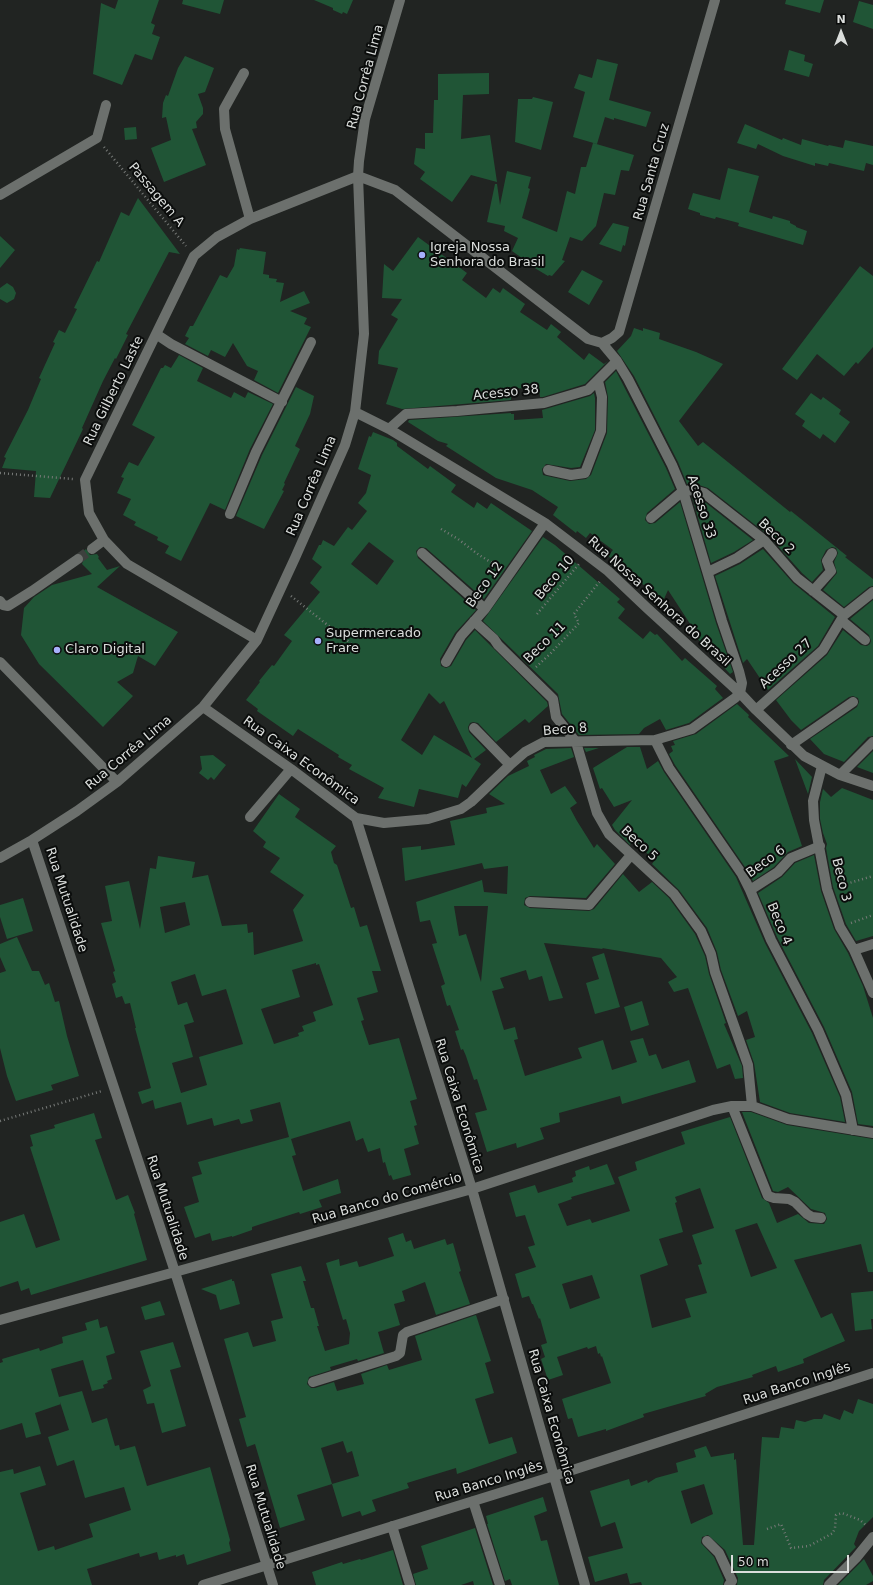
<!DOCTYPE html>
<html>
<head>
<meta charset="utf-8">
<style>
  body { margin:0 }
  #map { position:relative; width:873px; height:1585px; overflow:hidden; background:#212422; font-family:"DejaVu Sans",sans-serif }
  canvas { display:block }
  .north { position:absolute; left:821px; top:12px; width:40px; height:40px; -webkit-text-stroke:3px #0b0d0c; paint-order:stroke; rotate:0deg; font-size:11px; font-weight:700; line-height:16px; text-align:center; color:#dbdedc }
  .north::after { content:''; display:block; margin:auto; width:14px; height:18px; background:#dbdedc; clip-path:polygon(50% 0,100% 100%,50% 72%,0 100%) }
  .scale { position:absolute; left:731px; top:1555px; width:118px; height:18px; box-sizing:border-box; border:2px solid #dbdedc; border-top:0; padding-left:5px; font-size:12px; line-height:14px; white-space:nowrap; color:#dbdedc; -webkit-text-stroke:3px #0b0d0c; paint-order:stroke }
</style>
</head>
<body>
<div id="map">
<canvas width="873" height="1585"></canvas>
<div class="north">N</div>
<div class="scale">50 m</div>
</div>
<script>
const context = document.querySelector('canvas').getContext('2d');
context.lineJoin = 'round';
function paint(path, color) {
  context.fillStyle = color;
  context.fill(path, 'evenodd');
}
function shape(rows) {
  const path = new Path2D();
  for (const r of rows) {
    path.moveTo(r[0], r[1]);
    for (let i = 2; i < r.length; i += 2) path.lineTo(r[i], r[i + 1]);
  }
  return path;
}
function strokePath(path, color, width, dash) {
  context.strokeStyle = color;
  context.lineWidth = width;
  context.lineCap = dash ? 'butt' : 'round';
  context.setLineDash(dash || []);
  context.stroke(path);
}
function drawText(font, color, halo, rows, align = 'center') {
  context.font = font + ' "DejaVu Sans",sans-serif';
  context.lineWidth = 4;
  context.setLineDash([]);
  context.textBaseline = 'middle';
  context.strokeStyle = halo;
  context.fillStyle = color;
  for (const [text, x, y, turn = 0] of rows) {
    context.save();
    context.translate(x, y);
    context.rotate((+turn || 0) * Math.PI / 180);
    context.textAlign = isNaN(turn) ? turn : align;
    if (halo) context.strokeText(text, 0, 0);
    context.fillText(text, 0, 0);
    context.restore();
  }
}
paint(shape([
  [118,0,159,0,151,23,155,25,152,34,160,37,152,60,135,54,122,85,93,74,101,3,115,9],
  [183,0,224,0,220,14,182,4],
  [314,0,353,0,347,14,343,12,342,14,333,10,333,8],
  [786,0,824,0,820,13,785,4],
  [859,1,873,5,873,29,853,22],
  [789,50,805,55,804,61,813,64,809,77,784,70],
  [185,56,214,68,205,92,198,94,203,108,203,114,196,122,197,128,192,129,206,165,164,182,151,148,171,140,166,117,162,118,163,103,166,95,168,96,178,68],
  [597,59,618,64,609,100,651,112,646,127,614,118,614,120,605,117,597,144,573,137,585,92,574,88,579,74,592,78],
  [489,73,489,94,463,95,461,139,490,135,497,182,471,175,452,202,420,179,425,172,414,164,416,148,425,149,425,133,433,133,434,100,438,100,438,74],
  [533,97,553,102,541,150,515,142,518,99,532,99],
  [745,124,782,140,783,138,801,145,802,139,828,146,829,145,843,148,845,140,873,146,873,165,866,163,864,171,829,163,828,166,815,163,815,166,783,156,758,144,756,149,737,143],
  [136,127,137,139,125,140,124,128],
  [593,143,634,155,629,171,621,170,615,195,604,193,596,226,582,241,570,237,562,260,565,261,552,276,549,275,548,276,528,264,529,263,512,251,518,238,504,231,505,226,487,222,495,184,497,184,500,205,507,171,531,177,528,188,530,189,522,218,557,232,567,191,575,194,581,167,586,167],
  [728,168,759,176,749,212,772,219,773,216,790,221,790,223,796,226,796,227,807,231,803,245,738,226,739,223,716,217,715,219,700,215,700,213,688,209,693,193,720,200],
  [138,198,180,254,169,252,126,334,128,335,116,359,115,358,103,381,82,428,83,429,50,498,34,497,36,471,2,468,6,458,4,457,28,410,41,379,39,378,55,343,53,342,59,330,65,333,77,309,74,308,97,261,99,262,121,212,129,216],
  [613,223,629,227,625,246,623,245,621,252,599,244],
  [0,236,15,250,0,268],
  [418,237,467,273,462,280,486,298,493,288,500,293,503,288,525,304,520,312,547,330,551,324,561,332,557,337,584,360,589,353,604,364,608,361,585,384,543,397,540,397,539,389,511,388,511,400,402,409,386,404,398,368,378,364,379,351,398,319,391,315,402,299,382,298,384,264,393,271],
  [240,248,266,252,263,274,269,275,269,278,277,279,276,282,284,283,280,302,304,291,310,303,290,311,307,318,304,324,311,327,278,393,254,380,258,371,247,366,233,343,225,357,211,350,208,356,185,344,189,338,185,336,190,326,193,326,220,275,227,278,234,266,237,249,239,250],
  [860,266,873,276,873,347,858,364,856,362,844,376,817,354,797,380,782,369],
  [582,270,603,281,589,305,568,292],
  [7,283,13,287,16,293,14,299,7,303,0,299,0,288],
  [634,328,643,331,643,328,660,333,659,339,696,352,723,364,679,421,698,446,703,442,790,512,791,511,811,527,847,556,845,557,873,579,873,586,869,587,844,607,823,590,837,573,834,562,838,553,836,548,832,547,826,550,821,560,823,570,812,582,802,573,768,535,708,488,696,484,687,484,678,462,634,376,617,351,631,336],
  [179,355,203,368,197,381,231,398,234,392,245,398,248,392,273,404,250,449,225,510,210,503,181,561,165,553,169,546,157,540,158,537,134,525,136,522,123,515,131,499,117,493,124,478,121,477,129,462,138,466,155,437,132,425,161,368,163,368,165,365,171,368],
  [616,371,666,468,675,489,647,513,645,520,649,524,655,523,680,502,716,623,733,672,730,674,696,637,698,636,668,590,664,599,650,593,644,588,645,586,608,556,613,550,590,533,586,538,577,531,576,533,553,515,558,507,532,490,496,478,446,446,448,444,438,441,408,422,409,420,511,413,511,414,514,414,514,420,543,418,542,410,590,396,594,393,595,398,595,430,580,467,571,468,546,464,542,469,543,475,547,476,570,481,586,479,591,475,607,433,608,397,605,382],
  [296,387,314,396,310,414,295,446,300,449,284,483,285,484,282,490,284,491,264,529,236,516,262,455],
  [811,393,821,400,823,397,841,410,839,414,850,422,835,443,823,434,820,439,802,426,805,421,795,414],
  [373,432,393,440,397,443,397,446,428,469,430,466,456,485,451,492,474,508,477,502,487,509,491,503,532,531,484,599,426,548,420,547,416,551,418,558,476,610,455,633,440,659,441,666,446,668,451,666,466,640,475,630,547,702,548,706,529,723,525,719,496,742,478,723,473,722,470,723,468,727,469,732,486,750,474,759,481,764,466,787,462,784,458,798,419,789,414,807,378,798,384,788,349,769,352,765,338,757,339,755,298,729,293,736,257,711,258,709,246,700,260,682,259,681,272,665,274,666,292,641,284,635,320,592,310,583,322,567,312,559,319,545,321,545,323,540,334,546,348,527,352,530,367,511,358,503,366,493,371,475,358,469,369,436,371,437],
  [369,542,394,561,377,585,351,564],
  [429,693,440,704,444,701,472,758,434,735,422,755,401,740],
  [692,497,701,499,753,540,734,552,711,563],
  [543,537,555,545,599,583,600,582,620,599,617,602,625,609,618,618,643,639,650,631,655,635,657,634,682,661,685,658,717,686,715,689,723,698,689,723,666,730,660,719,644,728,639,734,579,735,562,714,558,694,483,621],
  [86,549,90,555,97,554,99,557,98,558,107,570,120,566,97,587,178,632,155,666,138,656,133,673,117,682,133,696,103,727,39,664,21,635,24,608,34,597,52,585,92,574,82,564,84,558,81,553],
  [763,549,793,583,835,617,818,646,768,690,747,659,743,663,715,576,740,564],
  [873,600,873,736,868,737,844,762,824,754,810,739,857,707,859,702,858,698,853,696,849,697,801,730,791,720,776,700,827,655,843,630,861,645,867,646,870,644,871,641,869,635,850,619],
  [737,704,749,715,748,717,789,756,774,761,802,846,788,852,774,867,753,881,747,870,675,765,669,754,673,751,671,746,675,745,673,741,696,734],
  [627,747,640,747,647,769,658,761,664,772,736,877,765,943,812,1033,840,1097,845,1122,790,1113,760,1102,754,1063,746,1040,755,1037,747,1011,738,1016,721,970,717,952,707,928,679,890,652,864,654,861,638,843,636,844,633,840,630,845,615,830,612,825,632,800,614,807,602,788,600,789,593,768],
  [571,748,574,757,540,770,551,794,565,786,577,803,570,808,577,821,594,848,597,844,615,864,586,898,530,896,525,898,524,905,530,908,589,911,594,909,623,874,639,892,652,882,669,898,695,934,705,956,709,974,726,1023,724,1024,742,1066,743,1078,735,1079,730,1064,717,1069,688,988,674,992,668,982,677,977,661,958,602,948,603,949,544,943,563,998,549,1001,542,976,529,980,526,970,500,978,504,988,492,991,504,1030,515,1027,518,1039,514,1040,525,1076,582,1058,578,1048,603,1040,612,1070,637,1062,630,1041,643,1038,649,1056,656,1054,662,1069,689,1060,696,1082,622,1104,620,1096,559,1113,560,1122,540,1128,544,1139,517,1148,516,1143,487,1152,475,1113,487,1110,477,1079,474,1080,466,1056,463,1049,461,1050,455,1031,459,1030,450,1005,447,1006,441,986,445,984,432,944,437,943,430,920,420,922,416,902,482,880,484,892,507,894,508,866,484,869,482,863,405,881,402,848,421,846,421,850,455,845,450,821,487,813,486,808,505,804,489,794,508,776,529,766,527,761,535,757,534,755,546,749],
  [454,906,488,906,481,982,466,934,459,936],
  [584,748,599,748,586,752],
  [873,751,873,773,857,767],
  [213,755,226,765,214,780,211,777,208,780,199,773,202,769,200,756],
  [795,759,812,777,808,794],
  [842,788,873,800,873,936,856,941,846,924,833,887,826,848,827,844,823,833,820,819,820,802,823,789,831,797],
  [279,794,300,809,295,817,336,846,331,852,334,863,337,865,351,908,354,907,360,927,367,925,381,971,372,971,378,992,357,998,364,1020,361,1021,369,1045,399,1038,417,1099,410,1101,417,1125,414,1126,419,1144,404,1149,411,1175,393,1180,391,1175,389,1176,385,1162,383,1163,380,1148,368,1152,363,1138,356,1141,350,1121,291,1139,296,1155,292,1156,303,1191,338,1179,341,1193,319,1200,322,1207,300,1214,299,1212,261,1224,252,1227,252,1230,232,1237,232,1236,212,1241,210,1233,195,1238,184,1207,199,1202,192,1177,202,1174,198,1162,289,1137,280,1102,250,1110,253,1121,241,1124,239,1119,214,1126,212,1118,187,1125,181,1102,155,1109,153,1100,142,1104,138,1092,151,1088,135,1028,136,1028,130,1003,125,1004,122,996,116,998,112,984,116,982,113,972,115,971,101,923,112,921,105,886,129,881,140,929,150,868,156,869,158,856,195,862,192,878,208,875,222,926,247,924,248,933,253,932,254,955,303,941,293,910,304,895,270,872,280,858,263,847,266,842,253,831],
  [185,902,190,925,165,933,160,907],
  [316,963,316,965,319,964,333,1005,313,1012,316,1021,302,1026,304,1031,298,1033,299,1036,274,1044,261,1009,300,997,292,970],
  [195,974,202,996,226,989,243,1044,199,1057,207,1085,181,1093,172,1063,193,1057,184,1025,194,1022,187,1002,178,1005,171,982],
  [814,855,821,891,834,929,848,953,863,986,873,1018,873,1126,858,1124,852,1092,824,1027,777,937,758,893,782,877,795,863],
  [23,898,33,931,7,939,0,917,0,905],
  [17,937,32,971,39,971,45,985,49,983,55,1002,59,1001,67,1036,79,1076,51,1085,53,1090,16,1101,7,1076,0,1048,0,973,6,971,0,957,0,944],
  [604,953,620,1007,595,1014,586,983,599,979,592,957],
  [642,1001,649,1025,631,1031,624,1007],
  [742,1112,751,1112,787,1125,873,1139,873,1272,868,1272,861,1244,794,1260,821,1318,832,1313,845,1341,803,1359,804,1363,778,1372,776,1366,752,1375,753,1377,717,1387,705,1394,706,1396,643,1414,644,1417,606,1431,606,1429,578,1437,572,1418,568,1419,562,1399,611,1383,602,1356,601,1357,600,1353,598,1354,596,1346,588,1349,587,1347,557,1357,563,1375,548,1380,541,1359,545,1357,541,1345,547,1343,540,1318,539,1319,533,1304,532,1304,529,1296,522,1298,515,1274,536,1267,528,1247,535,1245,525,1215,516,1217,509,1193,535,1185,538,1193,573,1182,572,1178,576,1176,575,1171,589,1166,590,1170,607,1164,615,1184,571,1197,572,1199,558,1204,567,1226,590,1219,592,1223,630,1211,618,1177,637,1170,635,1162,685,1144,681,1132,730,1117,762,1198,769,1203,777,1223,798,1214,809,1223,824,1224,827,1219,825,1213,811,1209,788,1187,778,1192,773,1191],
  [700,1188,714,1228,692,1235,702,1264,698,1265,707,1293,685,1299,691,1317,652,1328,640,1275,668,1265,659,1239,683,1232,675,1203,677,1202,675,1197],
  [757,1223,777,1268,751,1277,735,1230],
  [592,1275,600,1298,570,1309,562,1284],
  [94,1113,102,1138,95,1140,116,1200,128,1195,135,1213,134,1214,147,1260,31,1295,29,1288,21,1291,18,1281,0,1287,0,1222,24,1214,36,1248,60,1240,30,1147,33,1146,30,1135,55,1128,54,1125],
  [403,1233,406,1242,411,1240,414,1249,445,1239,447,1245,453,1243,461,1271,459,1272,470,1304,436,1315,425,1282,402,1291,405,1301,394,1304,400,1325,378,1332,384,1353,358,1361,357,1359,330,1367,331,1370,309,1377,307,1384,311,1388,315,1388,334,1382,337,1391,364,1384,361,1374,387,1365,389,1370,422,1360,415,1336,476,1315,491,1361,485,1363,494,1393,475,1399,489,1444,512,1437,517,1453,457,1474,456,1468,407,1483,409,1488,372,1500,376,1511,362,1516,360,1511,342,1517,332,1484,359,1476,352,1451,347,1453,343,1441,321,1448,332,1484,297,1495,305,1520,280,1528,255,1444,247,1447,239,1419,246,1417,224,1339,248,1332,253,1347,276,1341,271,1321,283,1318,271,1274,301,1266,306,1281,303,1281,311,1308,314,1308,319,1326,317,1326,325,1351,349,1344,350,1333,346,1319,343,1320,326,1263,339,1259,340,1266,357,1261,359,1267,363,1266,394,1256,388,1238],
  [232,1279,232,1281,234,1281,240,1304,220,1310,216,1295,201,1289],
  [873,1291,873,1319,871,1319,872,1329,855,1331,851,1293],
  [160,1301,165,1315,145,1320,141,1307],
  [98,1319,100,1328,107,1326,115,1353,106,1356,112,1379,107,1381,108,1383,103,1385,104,1388,92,1391,83,1360,51,1369,59,1397,82,1391,92,1423,107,1418,115,1446,119,1445,120,1450,135,1446,147,1486,210,1467,230,1540,229,1543,231,1551,187,1565,184,1554,176,1557,176,1555,159,1560,157,1552,140,1557,139,1553,87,1569,92,1585,0,1585,0,1472,13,1469,14,1474,40,1466,46,1485,20,1493,38,1551,54,1546,55,1550,93,1537,89,1524,131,1510,124,1487,85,1498,74,1460,57,1466,48,1437,69,1430,60,1402,61,1404,35,1413,41,1434,26,1438,22,1423,0,1430,0,1363,3,1362,2,1359,39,1348,40,1351,63,1343,62,1337,87,1330,85,1323],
  [173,1342,181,1367,170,1370,186,1426,162,1433,154,1403,147,1404,143,1390,151,1386,140,1351],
  [858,1399,873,1404,873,1517,859,1531,854,1544,856,1547,824,1580,823,1585,737,1585,738,1578,725,1550,708,1535,702,1537,701,1543,714,1557,724,1580,723,1585,642,1585,641,1582,630,1584,627,1573,595,1582,588,1557,623,1548,615,1522,601,1527,590,1491,629,1479,631,1486,647,1480,648,1483,656,1478,678,1472,676,1463,696,1457,694,1450,706,1446,711,1457,734,1453,734,1460,736,1459,743,1545,754,1545,762,1437,779,1438,781,1427,794,1429,796,1420,805,1422,814,1419,822,1419,824,1414,840,1420,844,1410,853,1414],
  [704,1484,713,1514,691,1524,681,1491],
  [543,1497,547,1511,534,1516,541,1541,547,1540,559,1585,512,1585,510,1579,505,1581,487,1524,488,1524,486,1516],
  [475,1528,493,1585,474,1585,473,1581,461,1585,416,1585,413,1574,428,1569,421,1546],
  [393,1550,403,1585,316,1585,312,1572,342,1562,343,1564,360,1559,361,1560],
  [864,1559,873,1576,873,1581,866,1585,838,1585]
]), '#205536');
strokePath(shape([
  [78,559,92,549]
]), '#3d403e', 10, [10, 5]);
strokePath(shape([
  [104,147,186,246],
  [0,473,73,479],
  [441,529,458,539,479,555,499,567],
  [291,596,354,646],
  [537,614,579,564],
  [536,667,550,654,579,623,574,614,600,581],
  [839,886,873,876],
  [851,923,873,915],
  [0,1121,102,1091],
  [767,1529,781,1524,791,1548,809,1546,833,1533,835,1528,836,1515,842,1513,860,1520,867,1526]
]), '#777a78', 2.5, [1, 3]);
strokePath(shape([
  [244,73,224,109,225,129,250,219],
  [0,195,97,138,106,105],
  [156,334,171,344,282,402],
  [602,343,612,338,619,332,715,0],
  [355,412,389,429,545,523,608,571,647,608,740,693,756,710,804,756,840,775,873,786],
  [389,429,406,414,457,411,544,403,588,390,617,361],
  [548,470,571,475,585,473,601,431,602,397,598,381],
  [230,514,256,452,311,342],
  [651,518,683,491,694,490,704,493,764,540,797,578,844,615],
  [92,549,104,540],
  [422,553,485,609],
  [708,572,737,558,764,540],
  [813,591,831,571,827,561,832,553],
  [0,601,3,605,8,606,32,591,78,559],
  [841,620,865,640],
  [474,621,494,639,498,645,553,699,556,717,576,742,597,813,609,834,674,894,701,931,711,954,715,972,748,1065,752,1106],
  [257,640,127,564,104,540,89,513,85,480,194,256,217,237,250,219,358,176,395,190,588,339,602,343],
  [0,662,117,782],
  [446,662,461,636,485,609,545,523],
  [203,707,291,769,356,818,472,1189,585,1585],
  [756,710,823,650,844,615,873,592],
  [474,728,510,765],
  [655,740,669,768,742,874,750,890,771,940,818,1030,846,1095,853,1130],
  [791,745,853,702],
  [822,766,813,801,814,820,827,889,840,927,854,950,873,993],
  [840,775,873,742],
  [250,817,291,769],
  [356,818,384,823,428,819,461,809,471,802,510,765,525,752,544,742,655,740,692,729,735,698,740,693,742,683,739,671,722,621,683,491,672,465,628,379,617,361,602,343],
  [32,840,175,1272,273,1585],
  [0,858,32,840,77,811,117,782,203,707,257,640,295,558,345,445,355,412,364,334,358,176,359,161,365,119,400,0],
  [750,890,778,872,791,858,820,846],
  [530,902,589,905,631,855],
  [854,950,873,944],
  [732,1106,768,1196,774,1198,789,1199,795,1202,807,1214,812,1217,821,1218],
  [0,1320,175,1272,472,1189,713,1110,732,1106,752,1106,788,1119,873,1133],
  [313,1382,396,1356,400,1353,403,1335,407,1332,504,1299],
  [473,1501,500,1585],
  [392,1526,410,1585],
  [707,1541,719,1553,732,1581,729,1585],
  [203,1585,554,1476,873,1373],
  [829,1585,856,1558,873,1537]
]), '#6c706d', 10);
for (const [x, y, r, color] of [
  [422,255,4,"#a7b0fc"],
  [318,641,4,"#a7b0fc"],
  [57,650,4,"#a7b0fc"]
]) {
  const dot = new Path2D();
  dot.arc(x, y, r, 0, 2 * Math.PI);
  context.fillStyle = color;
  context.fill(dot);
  strokePath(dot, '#0b0d0c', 1.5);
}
drawText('13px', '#dbdedc', '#0b0d0c', [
  ["Rua Corrêa Lima",366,77,-75],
  ["Rua Santa Cruz",652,172,-74],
  ["Passagem A",156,195,50],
  ["Rua Gilberto Laste",114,391,-64],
  ["Acesso 38",506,393,-6],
  ["Rua Corrêa Lima",312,486,-67],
  ["Acesso 33",701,507,72],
  ["Beco 2",776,537,44],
  ["Beco 10",555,578,-50],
  ["Beco 12",485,585,-54],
  ["Rua Nossa Senhora do Brasil",659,602,42],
  ["Beco 11",545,643,-44],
  ["Acesso 27",786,664,-43],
  ["Beco 8",565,730,-5],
  ["Rua Corrêa Lima",129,753,-40],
  ["Rua Caixa Econômica",301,761,36],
  ["Beco 5",639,844,43],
  ["Beco 6",766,862,-36],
  ["Beco 3",841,880,76],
  ["Rua Mutualidade",66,900,72],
  ["Beco 4",779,924,67],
  ["Rua Caixa Econômica",459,1106,73],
  ["Rua Banco do Comércio",387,1199,-16],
  ["Rua Mutualidade",167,1208,72],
  ["Rua Banco Inglês",797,1384,-18],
  ["Rua Caixa Econômica",551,1417,74],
  ["Rua Banco Inglês",489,1482,-17],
  ["Rua Mutualidade",265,1517,73]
]);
drawText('13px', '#dbdedc', '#0b0d0c', [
  ["Igreja Nossa",430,248],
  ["Senhora do Brasil",430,263],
  ["Supermercado",326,634],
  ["Frare",326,649],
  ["Claro Digital",65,650]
], 'left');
</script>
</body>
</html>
